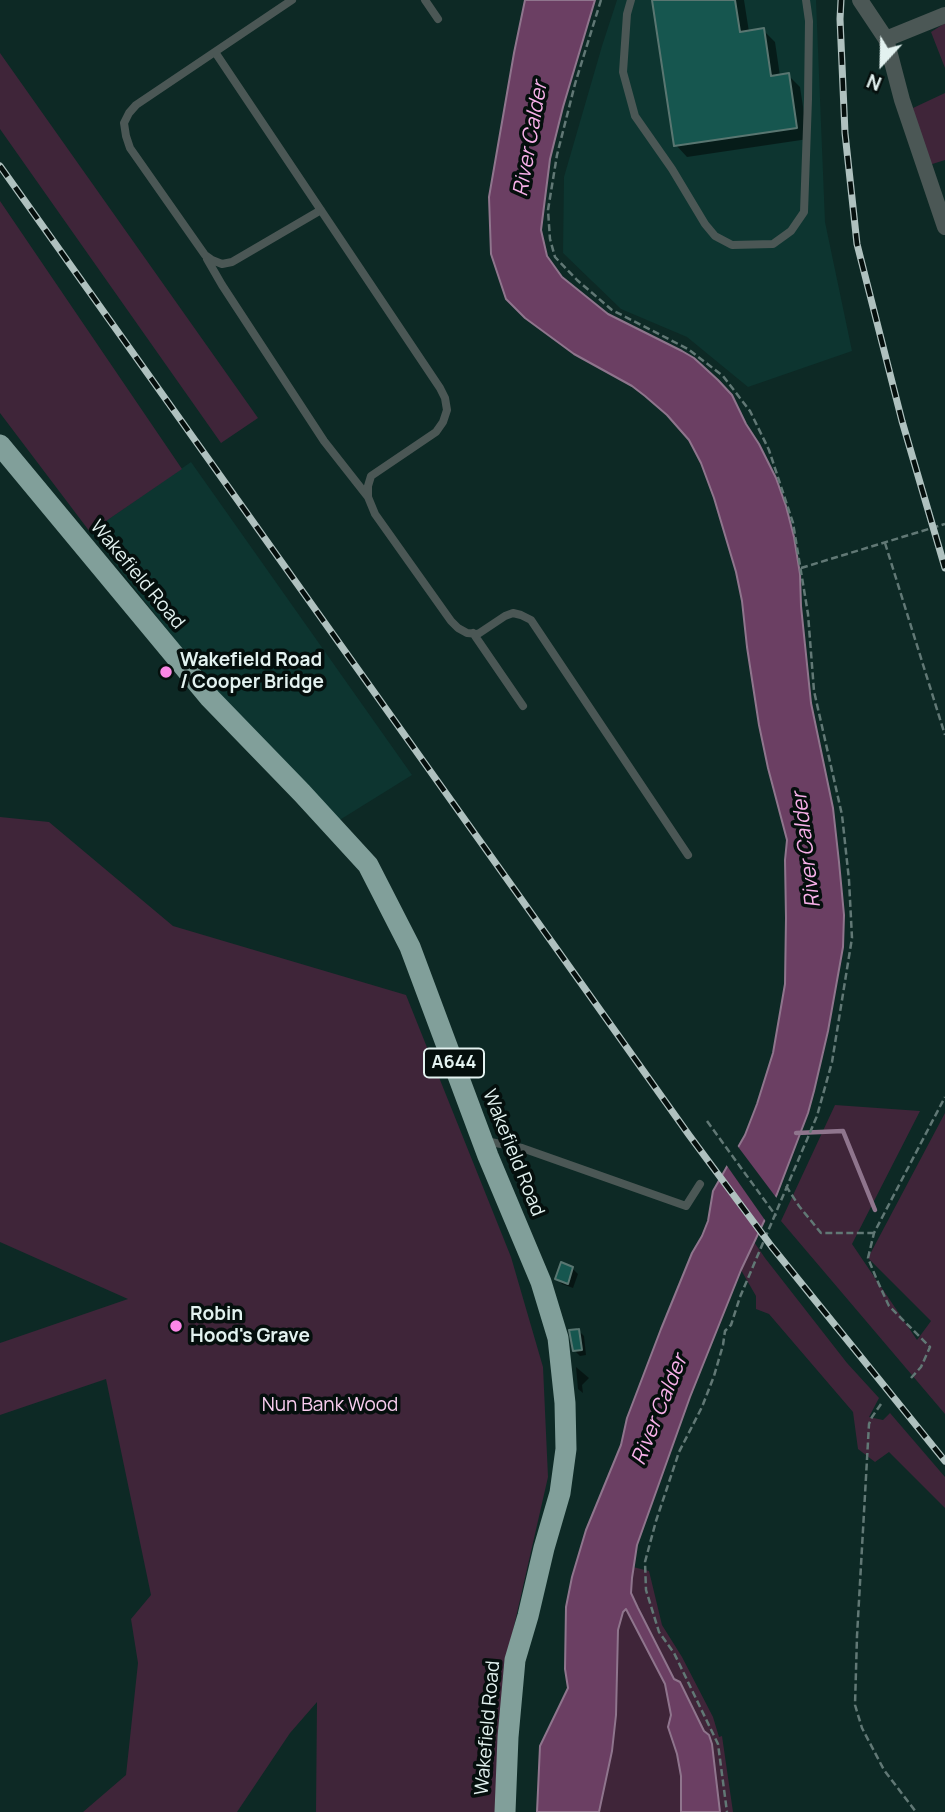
<!DOCTYPE html>
<html>
<head>
<meta charset="utf-8">
<style>
  body { margin:0 }
  #map { position:relative; width:945px; height:1812px; overflow:hidden; background:#0d2925; font-family:Manrope,sans-serif }
  canvas { display:block }
  .north { position:absolute; left:847px; top:28px; width:70px; height:70px; -webkit-text-stroke:5px #050f0d; paint-order:stroke; rotate:202deg; font-size:19px; font-weight:700; line-height:28px; text-align:center; color:#e3f2f0 }
  .north::after { content:''; display:block; margin:auto; width:24px; height:32px; background:#e3f2f0; clip-path:polygon(50% 0,100% 100%,50% 72%,0 100%) }
</style>
</head>
<body>
<div id="map">
<canvas width="945" height="1812"></canvas>
<div class="north">N</div>
</div>
<script>
const context = document.querySelector('canvas').getContext('2d');
context.lineJoin = 'round';
function paint(path, color) {
  context.fillStyle = color;
  context.fill(path, 'evenodd');
}
function shape(rows) {
  const path = new Path2D();
  for (const r of rows) {
    path.moveTo(r[0], r[1]);
    for (let i = 2; i < r.length; i += 2) path.lineTo(r[i], r[i + 1]);
  }
  return path;
}
function strokePath(path, color, width, dash) {
  context.strokeStyle = color;
  context.lineWidth = width;
  context.lineCap = dash ? 'butt' : 'round';
  context.setLineDash(dash || []);
  context.stroke(path);
}
function drawText(font, color, halo, rows, align = 'center') {
  context.font = font + ' Manrope,sans-serif';
  context.lineWidth = 7;
  context.setLineDash([]);
  context.textBaseline = 'middle';
  context.strokeStyle = halo;
  context.fillStyle = color;
  for (const [text, x, y, turn = 0] of rows) {
    context.save();
    context.translate(x, y);
    context.rotate((+turn || 0) * Math.PI / 180);
    context.textAlign = isNaN(turn) ? turn : align;
    if (halo) context.strokeText(text, 0, 0);
    context.fillText(text, 0, 0);
    context.restore();
  }
}
paint(shape([
  [617,0,816,0,825,222,852,351,748,387,687,337,621,309,563,253,564,177,602,46],
  [191,462,412,775,338,821,215,690,90,532]
]), '#0d3530');
paint(shape([
  [945,23,945,68,931,32],
  [0,53,258,418,221,443,0,129],
  [945,93,945,160,926,166,913,108],
  [0,201,182,469,90,532,0,413],
  [0,817,49,822,173,926,406,995,511,1257,543,1367,548,1477,504,1670,500,1812,316,1812,317,1702,290,1733,237,1812,83,1812,126,1775,138,1663,131,1619,151,1595,106,1379,0,1415,0,1343,128,1299,0,1242],
  [835,1105,920,1111,852,1244,917,1340,931,1321,868,1258,945,1113,945,1414,781,1221],
  [754,1242,765,1258,847,1363,879,1398,869,1417,883,1420,890,1413,945,1477,945,1508,889,1452,875,1462,858,1449,853,1412,769,1314,756,1309,756,1296,741,1270],
  [633,1567,649,1571,662,1625,682,1657,713,1717,719,1737,722,1736,733,1812,720,1812,712,1744,704,1731,680,1682,674,1679,631,1593],
  [626,1609,665,1684,672,1715,668,1727,677,1755,681,1776,681,1812,599,1812,612,1751,616,1715,618,1630,623,1612]
]), '#3f2539');
const water = shape([
  [525,0,595,0,563,107,550,159,541,230,547,256,562,277,608,314,682,351,694,358,718,380,732,395,746,424,759,444,776,478,786,506,794,537,800,574,801,606,811,703,833,808,839,862,844,915,843,947,828,1031,814,1091,808,1113,777,1194,741,1270,690,1397,637,1545,632,1578,631,1593,638,1608,674,1679,680,1682,704,1731,709,1735,712,1744,720,1812,681,1812,681,1776,677,1754,668,1727,671,1715,665,1684,626,1609,623,1612,618,1630,616,1715,612,1751,599,1812,537,1812,540,1746,568,1688,565,1669,566,1607,572,1577,586,1530,621,1445,627,1418,661,1329,692,1253,702,1236,708,1221,713,1191,745,1135,757,1104,773,1053,785,984,786,918,785,860,787,840,768,768,759,725,747,647,742,601,736,572,714,498,701,463,689,440,667,415,645,396,632,386,574,354,525,318,506,299,491,254,489,197,514,53,525,0]
]);
paint(water, '#6b3f63');
strokePath(water, '#8f758d', 2);
paint(shape([
  [736,1144,778,1200,767,1223,725,1163]
]), '#0d2925');
paint(shape([
  [654,0,744,0,749,32,763,30,775,42,780,76,788,75,800,87,808,139,687,157,676,145],
  [572,1268,578,1274,573,1288,562,1284,557,1279],
  [579,1331,584,1336,586,1355,580,1356,574,1350],
  [576,1367,589,1378,582,1385,583,1393,578,1389]
]), '#0007');
strokePath(shape([
  [796,1133,843,1131,875,1210]
]), '#8f758d', 4.5);
const building = shape([
  [652,0,735,0,740,32,764,28,771,76,789,73,797,128,674,146,652,0],
  [561,1262,573,1267,568,1284,555,1279,561,1262],
  [579,1329,582,1350,573,1351,569,1330,579,1329]
]);
paint(building, '#16564f');
strokePath(building, '#597671', 2);
strokePath(shape([
  [601,0,575,84,557,155,548,210,550,239,555,257,577,280,612,310,688,349,723,376,750,411,769,450,793,523,808,614,814,691,842,815,849,880,852,938,832,1062,817,1116,740,1297,731,1325,725,1331,723,1345,714,1376,702,1407,679,1452,656,1521,645,1562,646,1590,659,1632,674,1653,718,1744,727,1812],
  [885,543,945,735],
  [801,568,945,524],
  [786,1186,799,1206,821,1233,874,1233],
  [911,1378,921,1367,930,1347,889,1306,877,1280,868,1258,874,1233,945,1097],
  [881,1404,872,1417,869,1424,857,1636,855,1705,862,1728,884,1770,916,1812]
]), '#617875', 2.5, [7, 3.5]);
strokePath(shape([
  [292,0,136,105,129,113,124,123,126,136,130,148,205,255,212,260,222,264,232,262,321,210],
  [425,0,438,19],
  [631,0,627,14,623,72,635,116,672,169,705,224,715,236,732,245,773,244,791,231,804,212,808,99,809,21,806,0],
  [215,52,440,388,445,398,447,410,443,422,436,432,371,476,368,486,368,497,375,514,451,621,458,628,467,633,478,634,505,616,513,613,521,615,531,620,688,855],
  [207,259,222,285,324,441,368,497],
  [473,633,523,706],
  [485,1141,522,1148,686,1206,700,1184]
]), '#4b5755', 8);
strokePath(shape([
  [860,0,886,39,902,100,945,227],
  [886,39,945,15]
]), '#4b5755', 16);
strokePath(shape([
  [0,445,210,698,302,793,368,865,410,947,488,1156,541,1282,558,1338,565,1403,566,1449,560,1493,544,1548,528,1616,515,1660,508,1737,505,1812]
]), '#819f9a', 21);
const rail = shape([
  [841,0,840,19,845,133,857,244,902,421,945,568],
  [0,166,689,1135,772,1247,945,1461]
]);
strokePath(rail, '#afc1bf', 7);
strokePath(rail, '#050f0d', 4.5, [13]);
strokePath(shape([
  [707,1121,776,1216]
]), '#617875', 2.5, [7, 3.5]);
for (const [x, y, r, color] of [
  [166,672,7,"#fb87e6"],
  [176,1326,7,"#fb87e6"]
]) {
  const dot = new Path2D();
  dot.arc(x, y, r, 0, 2 * Math.PI);
  context.fillStyle = color;
  context.fill(dot);
  strokePath(dot, '#050f0d', 2.5);
}
for (const [x, y, w] of [
  [454,1063,60]
]) {
  const box = new Path2D();
  box.roundRect(x - w / 2, y - 14.5, w, 29, 5);
  context.fillStyle = '#050f0d';
  context.fill(box);
  strokePath(box, '#e3f2f0', 2);
}
drawText('bold 18px', '#e3f2f0', null, [
  ["A644",454,1063]
]);
drawText('19px', '#e3f2f0', '#050f0d', [
  ["Wakefield Road",137,575,50],
  ["Wakefield Road",513,1153,68],
  ["Wakefield Road",488,1728,-85]
]);
drawText('bold 19px', '#e3f2f0', '#050f0d', [
  ["Wakefield Road",180,661],
  ["/ Cooper Bridge",180,683],
  ["Robin",190,1315],
  ["Hood's Grave",190,1337]
], 'left');
drawText('19px', '#f9cdef', '#050f0d', [
  ["Nun Bank Wood",330,1406]
]);
drawText('italic 21px', '#f9b1ea', '#050f0d', [
  ["River Calder",531,139,-80],
  ["River Calder",807,850,-97],
  ["River Calder",660,1410,-68]
]);
</script>
</body>
</html>
